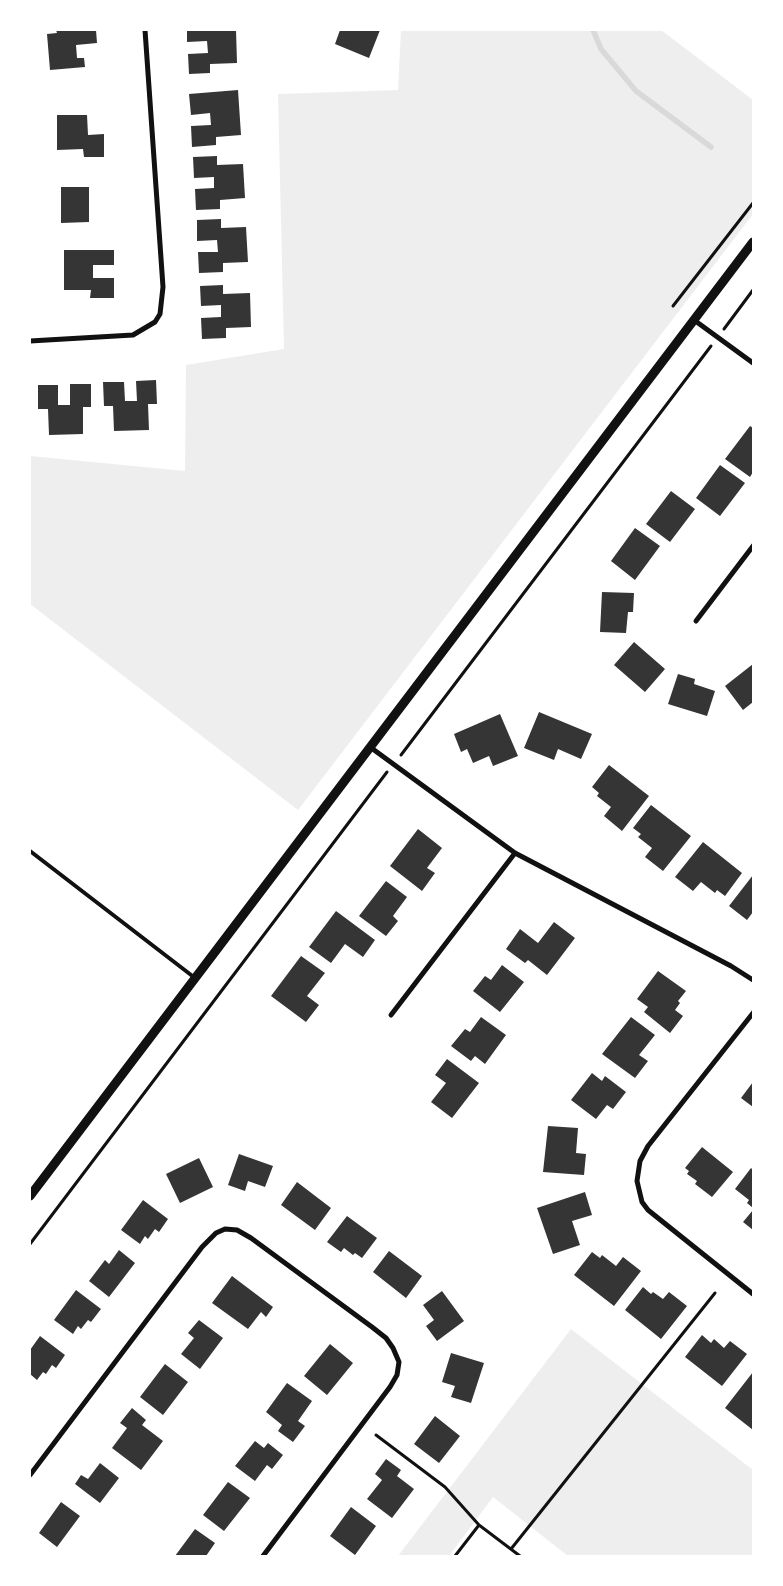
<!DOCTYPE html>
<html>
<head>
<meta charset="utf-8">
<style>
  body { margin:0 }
  #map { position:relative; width:783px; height:1586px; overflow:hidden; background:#fff; font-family:Arial,sans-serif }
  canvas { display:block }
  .frame { position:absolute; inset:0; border:31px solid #fff; pointer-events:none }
</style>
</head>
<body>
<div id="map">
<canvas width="783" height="1586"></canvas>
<div class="frame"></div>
</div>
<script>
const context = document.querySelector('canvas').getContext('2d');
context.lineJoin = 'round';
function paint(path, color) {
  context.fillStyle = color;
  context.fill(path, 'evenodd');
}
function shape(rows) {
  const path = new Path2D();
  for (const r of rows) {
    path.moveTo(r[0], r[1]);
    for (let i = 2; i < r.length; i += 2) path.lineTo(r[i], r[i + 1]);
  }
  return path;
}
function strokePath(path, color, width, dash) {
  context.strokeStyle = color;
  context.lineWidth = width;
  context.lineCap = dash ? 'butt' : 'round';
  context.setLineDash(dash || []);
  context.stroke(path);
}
paint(shape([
  [401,30,661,30,753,100,753,214,298,810,30,604,30,456,185,471,186,365,284,349,278,94,398,90],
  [571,1329,753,1470,753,1556,568,1556,493,1497,449,1556,398,1556]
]), '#eee');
strokePath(shape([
  [593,30,601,49,636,91,711,147]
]), '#d9d9d9', 5.5);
paint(shape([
  [56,30,96,30,97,43,76,45,77,58,84,58,85,67,50,70,47,34,57,33],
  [187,30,236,30,237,63,210,64,210,73,189,74,188,54,208,53,207,41,187,42],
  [340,30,380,30,369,58,335,44],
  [238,90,241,135,216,137,216,145,192,147,191,126,211,125,210,113,191,115,189,94],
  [57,115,87,115,88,135,104,134,104,157,84,157,83,149,57,150],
  [217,156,217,165,243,164,245,198,220,200,220,209,196,210,195,189,214,188,214,177,194,178,193,157],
  [61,187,89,187,89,222,61,223],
  [221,219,221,228,246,227,248,262,223,263,223,272,199,273,198,252,218,252,217,240,197,241,197,220],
  [64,250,114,250,114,265,93,265,93,278,114,278,114,298,90,298,91,290,64,290],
  [223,285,223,294,250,293,251,327,226,328,226,338,202,339,201,318,221,317,221,305,201,306,200,286],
  [156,380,157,404,148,404,149,430,114,431,113,406,104,406,103,382,124,382,125,401,137,401,136,381],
  [70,384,91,384,91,407,83,407,83,434,49,435,48,409,38,409,38,385,58,385,58,405,70,405],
  [750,426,753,428,753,472,750,477,725,459],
  [720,465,745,483,720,516,696,498],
  [671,491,695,509,670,542,646,524],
  [635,528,660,546,635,580,611,561],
  [602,592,634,593,633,612,628,612,626,633,600,632],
  [634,642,665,669,645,692,614,665],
  [753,664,753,702,743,710,725,686],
  [678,674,695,679,694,684,715,691,707,716,668,704],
  [539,712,592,734,581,759,558,749,554,760,524,748],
  [500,714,518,756,493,766,489,756,473,763,467,749,461,752,454,734],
  [609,765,649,796,622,831,604,816,611,807,597,796,599,793,592,787],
  [651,805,691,836,663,871,645,857,652,848,638,837,641,834,633,828],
  [418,829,442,848,427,868,435,873,422,891,390,866],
  [703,842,742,873,725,896,717,890,715,893,701,882,693,891,675,877],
  [753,875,753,912,747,920,729,906],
  [386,881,407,897,393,916,398,921,386,936,359,916],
  [336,911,375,940,363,957,345,944,331,963,309,947],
  [554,922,575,938,547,975,528,960,525,963,506,949,520,929,538,943],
  [301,956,325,973,307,996,319,1005,306,1022,271,996],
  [502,965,524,982,500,1012,473,991,485,976,491,980],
  [658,971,686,991,678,1001,680,1003,675,1010,683,1016,670,1033,644,1012,648,1007,637,999],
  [481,1017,506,1035,485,1064,475,1056,471,1061,451,1046,465,1029,470,1032],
  [631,1017,655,1035,639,1055,648,1061,635,1078,602,1054],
  [447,1059,479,1083,452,1118,431,1102,446,1083,435,1075],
  [592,1073,602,1081,605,1076,626,1092,613,1109,607,1105,596,1119,571,1100],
  [753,1082,753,1107,741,1098],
  [548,1126,578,1128,576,1153,586,1154,584,1175,543,1172],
  [702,1147,733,1172,712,1197,695,1184,697,1181,687,1174,689,1171,685,1168],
  [239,1154,273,1166,265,1187,248,1181,245,1191,228,1185],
  [199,1158,213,1187,180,1203,166,1174],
  [751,1168,753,1170,753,1208,747,1203,749,1200,735,1189],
  [297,1182,331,1208,315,1230,281,1205],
  [585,1192,592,1215,572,1221,580,1245,553,1254,537,1208],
  [143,1200,168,1219,159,1232,155,1229,148,1239,145,1236,140,1244,121,1230],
  [753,1210,753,1230,743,1222],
  [347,1216,377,1238,362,1258,355,1253,353,1255,344,1248,341,1252,327,1242],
  [119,1250,135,1263,109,1297,89,1281,105,1260,109,1264],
  [389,1251,422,1276,406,1298,373,1272],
  [592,1252,600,1258,602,1255,616,1266,623,1257,641,1271,614,1306,574,1275],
  [232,1276,273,1307,266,1317,261,1312,248,1329,212,1303],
  [643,1287,651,1294,653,1292,663,1299,669,1292,687,1306,661,1339,625,1310],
  [76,1290,101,1309,91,1322,88,1320,81,1329,78,1326,73,1334,54,1320],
  [442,1291,464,1321,437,1341,426,1326,434,1320,423,1305],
  [199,1320,223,1338,200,1369,181,1354,194,1338,188,1333],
  [702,1335,711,1343,714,1339,724,1348,730,1341,747,1354,722,1386,685,1357],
  [40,1336,65,1355,56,1368,52,1365,46,1374,43,1372,37,1380,30,1374,30,1350],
  [330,1344,353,1363,327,1395,304,1376],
  [451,1353,484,1363,471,1403,451,1397,455,1386,442,1382],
  [165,1364,188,1382,163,1415,140,1397],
  [753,1372,753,1430,725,1408],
  [287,1383,312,1401,298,1421,305,1426,293,1442,278,1431,282,1425,266,1412],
  [132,1408,146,1420,142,1425,163,1441,141,1470,112,1448,127,1428,120,1423],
  [435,1416,460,1436,439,1463,414,1444],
  [255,1441,264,1448,268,1443,283,1455,272,1469,267,1465,255,1481,235,1466],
  [386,1459,401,1470,397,1476,414,1489,392,1518,367,1499,382,1480,375,1474],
  [100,1463,119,1478,100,1503,75,1484,81,1475,88,1479],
  [228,1482,250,1498,224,1531,203,1515],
  [61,1502,80,1516,57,1547,39,1533],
  [351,1507,376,1526,355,1555,330,1536],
  [195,1529,215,1543,206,1556,175,1556]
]), '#353535');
strokePath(shape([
  [673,306,753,203],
  [724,329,753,290],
  [401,755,711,346],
  [30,1244,387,772],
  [376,1435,445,1487,479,1525,520,1556],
  [511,1549,715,1293],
  [455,1556,479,1525]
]), '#111', 3);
strokePath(shape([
  [30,851,195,978]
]), '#111', 4);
strokePath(shape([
  [694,320,753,363],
  [30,341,133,335,155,322,160,314,163,287,145,30],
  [696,621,753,546],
  [370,747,515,853,731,966,753,980],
  [753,1013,648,1146,640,1161,637,1181,642,1202,648,1210,753,1294],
  [391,1015,515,853],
  [30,1475,202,1247,216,1233,225,1229,237,1230,251,1238,372,1327,386,1338,393,1348,399,1362,397,1375,390,1387,263,1556]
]), '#111', 5);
strokePath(shape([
  [30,1196,753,242]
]), '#111', 9);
</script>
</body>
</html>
